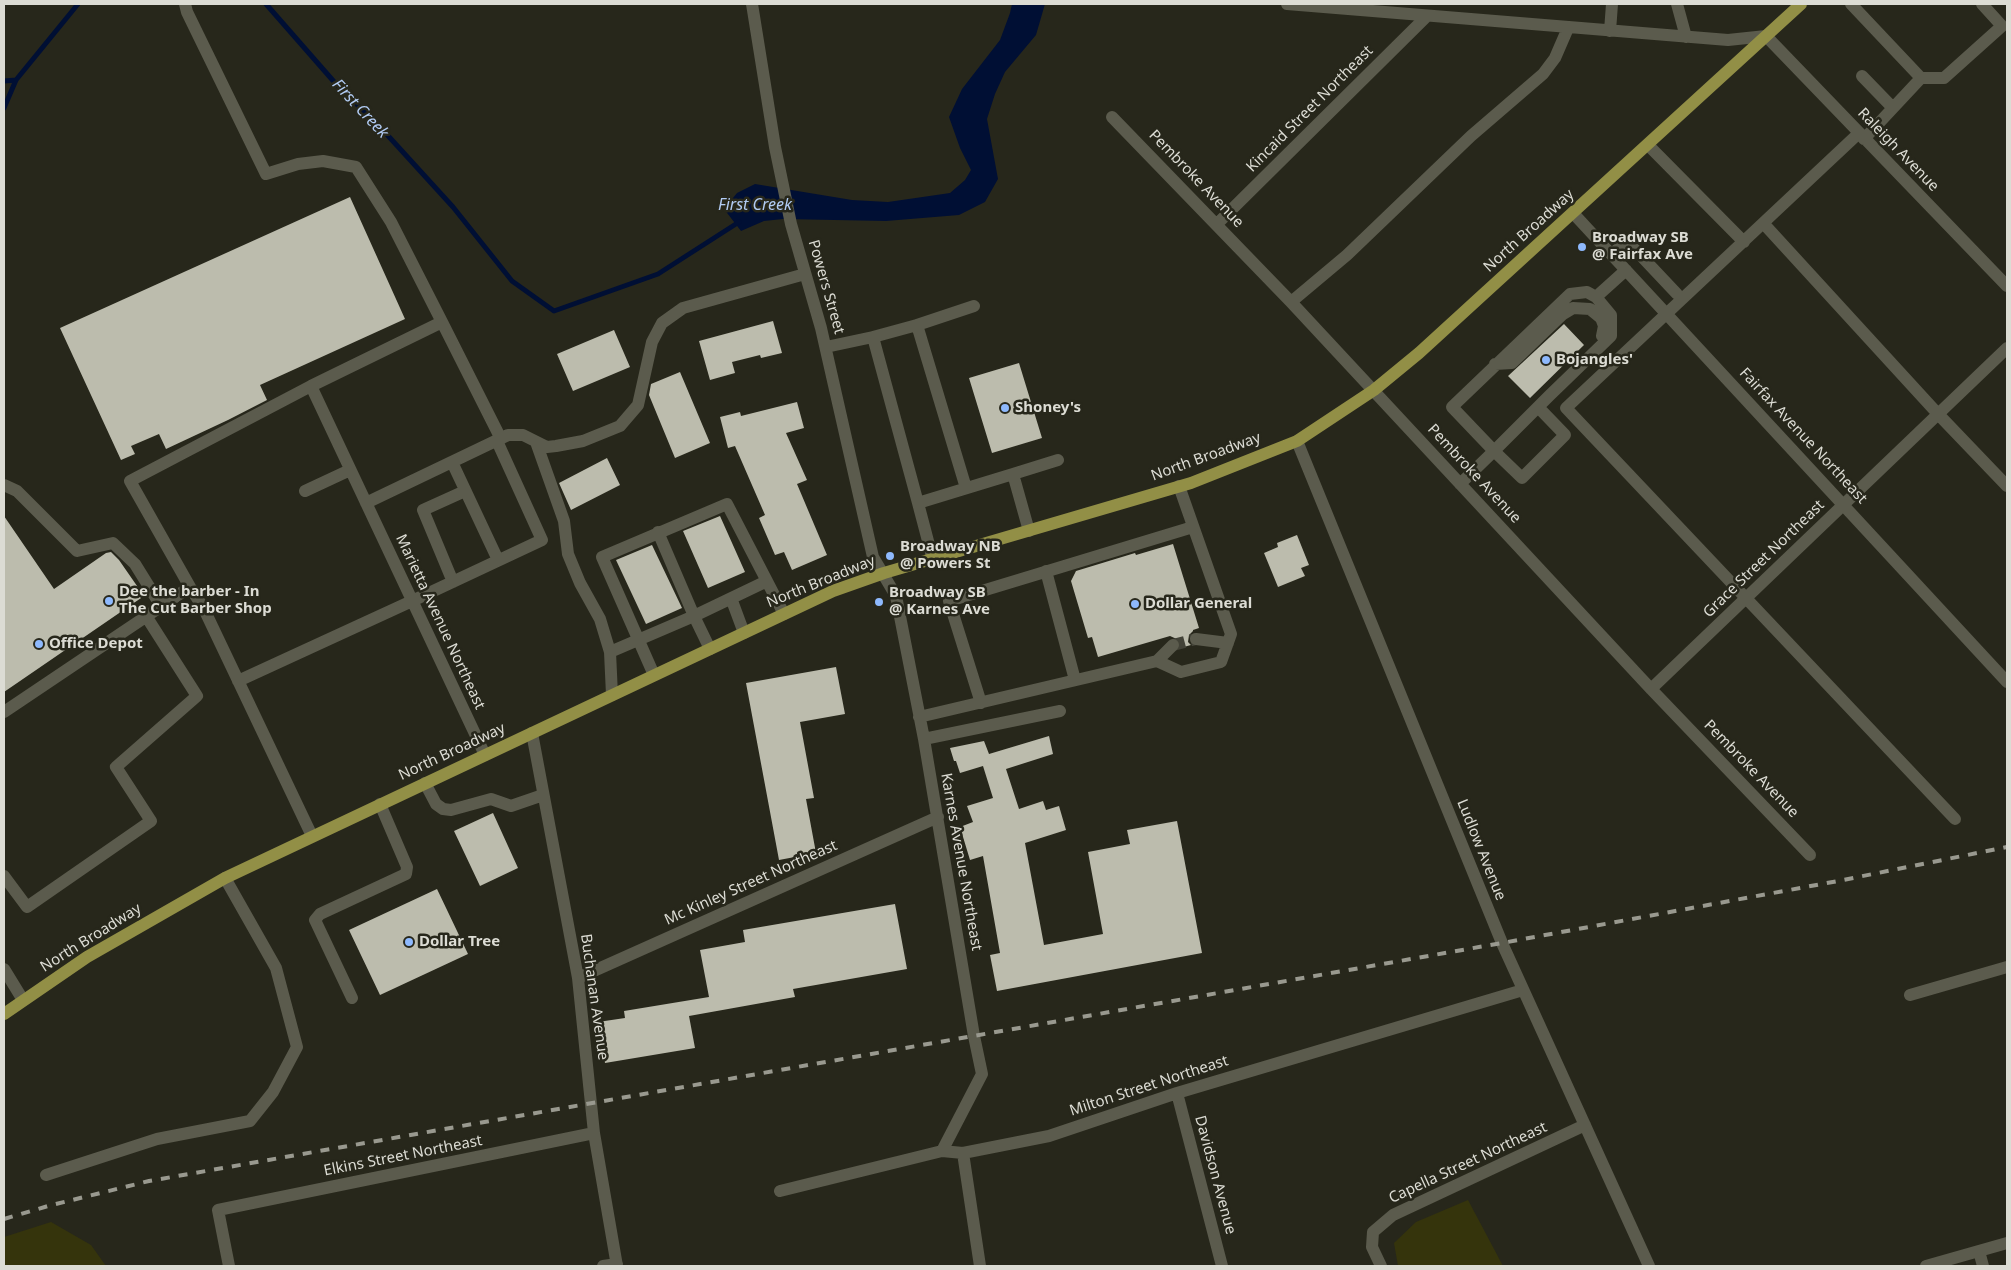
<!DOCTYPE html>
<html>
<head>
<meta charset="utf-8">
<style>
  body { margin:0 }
  #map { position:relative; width:2011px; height:1270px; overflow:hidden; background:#27271b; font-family:"Noto Sans",sans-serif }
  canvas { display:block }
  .frame { position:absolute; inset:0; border:5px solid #dcdcd4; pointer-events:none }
</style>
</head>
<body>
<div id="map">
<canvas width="2011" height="1270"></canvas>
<div class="frame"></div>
</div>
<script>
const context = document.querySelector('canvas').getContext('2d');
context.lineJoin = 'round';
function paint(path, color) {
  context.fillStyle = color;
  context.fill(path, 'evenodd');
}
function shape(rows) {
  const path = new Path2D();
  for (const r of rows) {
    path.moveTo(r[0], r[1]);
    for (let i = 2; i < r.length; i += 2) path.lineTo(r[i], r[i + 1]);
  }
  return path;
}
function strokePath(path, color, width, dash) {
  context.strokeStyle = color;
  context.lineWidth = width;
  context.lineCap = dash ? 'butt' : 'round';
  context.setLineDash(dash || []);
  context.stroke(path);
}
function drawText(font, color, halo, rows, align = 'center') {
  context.font = font + ' "Noto Sans",sans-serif';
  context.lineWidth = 5;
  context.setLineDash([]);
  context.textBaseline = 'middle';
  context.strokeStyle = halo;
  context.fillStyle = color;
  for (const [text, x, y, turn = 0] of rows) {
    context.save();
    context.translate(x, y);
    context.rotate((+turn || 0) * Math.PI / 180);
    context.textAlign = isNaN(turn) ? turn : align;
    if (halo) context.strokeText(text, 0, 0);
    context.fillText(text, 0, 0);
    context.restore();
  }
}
paint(shape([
  [1468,1200,1503,1266,1398,1266,1394,1243,1416,1222],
  [51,1222,91,1245,106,1266,4,1266,4,1237]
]), '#35340c');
paint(shape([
  [1012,4,1045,4,1036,35,1005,72,995,94,987,119,998,179,985,202,959,215,886,221,783,219,764,221,741,231,724,209,737,193,755,184,852,200,888,202,950,193,965,180,971,170,960,148,949,117,962,89,1000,40,1010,13]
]), '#000f34');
strokePath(shape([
  [266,4,336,84,381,128,453,207,512,281,554,311,658,274,739,222],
  [4,81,16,80],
  [4,108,16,80,78,4]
]), '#000f34', 5);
paint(shape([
  [350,197,405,319,260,385,267,400,228,420,166,449,159,434,131,446,135,454,121,460,60,328],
  [773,321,782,353,761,358,760,355,732,362,735,373,710,380,699,341],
  [1564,324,1584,345,1530,398,1508,376],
  [614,330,630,367,573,391,557,354],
  [1019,363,1042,438,992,453,969,378],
  [680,372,710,443,675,458,649,395,651,384],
  [797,402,804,428,786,433,807,480,797,484,827,555,792,570,784,552,775,555,759,518,765,515,735,446,728,448,720,417,740,412,741,416],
  [607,458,620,485,571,510,559,483],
  [4,516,54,589,106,553,111,552,119,560,144,596,4,692],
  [720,516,745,572,708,588,683,531],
  [1297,535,1309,565,1301,568,1305,576,1278,587,1264,553,1278,547,1277,543],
  [1173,544,1199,628,1193,630,1193,631,1189,635,1188,642,1191,645,1180,648,1179,640,1170,636,1098,657,1092,637,1088,638,1071,581,1076,571,1135,553,1136,555],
  [652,545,682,608,646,624,616,560],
  [836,667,845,714,800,722,814,798,806,799,816,853,779,860,746,683],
  [1049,736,1053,754,1006,769,1019,809,1043,801,1046,810,1059,806,1066,830,1025,843,1044,945,1103,934,1088,852,1130,844,1127,830,1177,821,1202,953,997,991,990,955,1000,953,983,856,970,860,960,827,973,822,967,806,993,798,983,766,960,773,956,761,954,761,950,748,984,741,989,754],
  [493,813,518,868,480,886,454,831],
  [437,889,468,954,380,995,349,930],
  [895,904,907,969,793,989,795,997,689,1016,695,1048,605,1063,598,1022,625,1018,624,1011,709,997,700,950,745,942,743,930]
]), '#bcbcad');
strokePath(shape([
  [1173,645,1196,639]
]), '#424237', 12, [12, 6]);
strokePath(shape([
  [185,4,187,12,266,174,298,164,323,161,356,167,391,222,442,322,311,386,130,481,190,587,204,609,312,836],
  [752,4,775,147,791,224,821,328,873,557,896,596,924,739,974,1036,982,1074,942,1151],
  [1287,4,1728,40,1766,36,2007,286],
  [1677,4,1686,37],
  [1851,4,1921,78,1864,139],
  [1610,31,1612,4],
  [1862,76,1893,108],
  [1921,78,1944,78,2002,26,1982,4],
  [1112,117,1291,302,1651,689,1810,855],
  [1859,133,1566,408,1955,819],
  [1648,145,1744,242],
  [1573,213,2007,682],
  [1217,224,1426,17],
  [1764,224,1938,414,2007,486],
  [1612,254,1627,241,1677,294],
  [1596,297,1626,270],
  [1291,302,1347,255,1471,136,1543,74,1555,58,1568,28],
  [442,322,501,439],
  [917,325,974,306],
  [873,337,917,325,966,488],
  [826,347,873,337,918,503,1013,474],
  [1495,364,1512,363,1563,314,1573,308,1590,309,1601,318,1604,326,1602,336],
  [311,386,485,755],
  [1297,441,1502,943,1649,1266],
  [536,442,564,521,568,554,580,583,600,619,610,652],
  [452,462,498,560],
  [1460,484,1494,451,1549,396,1611,336,1611,315,1596,297,1587,292,1570,294,1452,407,1494,451,1522,478,1565,435,1538,407],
  [4,485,17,491,77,551,113,543,135,564,161,606],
  [305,491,350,470],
  [366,503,508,435,523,435,547,447,556,446,583,441,620,426,638,405,652,342,662,323,683,308,805,274],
  [918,503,933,560],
  [1029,531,1013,474,1058,460],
  [1046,571,1075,680],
  [453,582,423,510,465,491],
  [731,598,744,633],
  [1196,639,1228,643],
  [710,649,694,616,767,581],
  [1157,661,1173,645],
  [654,675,602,557,727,504,784,614],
  [238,681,412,601,542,540,497,441],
  [1651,689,2007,348],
  [612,695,610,652,694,616,658,532],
  [981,703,949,601,1193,527],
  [4,712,190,587],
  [919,717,1157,661,1181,672,1221,662,1231,634,1179,486],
  [532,733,578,978,594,1133,617,1266],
  [924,739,1060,711],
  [425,783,436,804,443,809,451,810,491,799,511,806,543,795],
  [4,876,27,907,151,821,116,767,197,696,146,616],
  [4,969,23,1000],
  [578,978,938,817],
  [1910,995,2007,967],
  [352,998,315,920,320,914,406,874,407,867,380,804],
  [1177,1093,1222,1266],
  [963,1153,980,1266],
  [46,1175,157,1139,250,1121,273,1092,297,1047,276,968,225,878],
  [780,1191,942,1151,963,1153,1049,1136,1177,1093,1523,990],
  [1979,1251,1983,1266],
  [229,1266,218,1210,594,1133],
  [603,1266,617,1264],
  [1381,1266,1372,1247,1373,1232,1393,1215,1585,1125],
  [1926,1266,2007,1243]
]), '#5b5b4d', 12);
strokePath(shape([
  [4,1014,87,957,225,878,833,591,884,573,1191,483,1297,441,1374,390,1419,353,1801,4]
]), '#928f46', 12);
strokePath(shape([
  [4,1219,48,1206,149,1181,1502,943,1838,881,2007,847]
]), '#99998f', 4, [9, 9]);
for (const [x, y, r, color] of [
  [1582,247,5,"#8eb9fd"],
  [1546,360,5,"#8eb9fd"],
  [1005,408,5,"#8eb9fd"],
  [890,556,5,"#8eb9fd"],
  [109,601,5,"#8eb9fd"],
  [879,602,5,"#8eb9fd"],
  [1135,604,5,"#8eb9fd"],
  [39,644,5,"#8eb9fd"],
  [409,942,5,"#8eb9fd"]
]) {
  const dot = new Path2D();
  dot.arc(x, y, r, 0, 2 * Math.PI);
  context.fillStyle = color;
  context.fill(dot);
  strokePath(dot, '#27271b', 2);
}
drawText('15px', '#dcdcd4', '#27271b', [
  ["Kincaid Street Northeast",1310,109,-45],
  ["Raleigh Avenue",1898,150,46],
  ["Pembroke Avenue",1196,179,46],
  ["North Broadway",1529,231,-42],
  ["Powers Street",826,287,74],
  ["Fairfax Avenue Northeast",1803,436,47],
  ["North Broadway",1206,457,-20],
  ["Pembroke Avenue",1474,474,47],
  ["Grace Street Northeast",1764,559,-44],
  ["North Broadway",821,582,-22],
  ["Marietta Avenue Northeast",440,622,65],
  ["North Broadway",452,752,-25],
  ["Pembroke Avenue",1751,769,46],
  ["Ludlow Avenue",1481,850,68],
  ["Karnes Avenue Northeast",961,862,80],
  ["Mc Kinley Street Northeast",751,883,-24],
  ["North Broadway",91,938,-32],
  ["Buchanan Avenue",594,997,82],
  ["Milton Street Northeast",1149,1086,-18],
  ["Elkins Street Northeast",403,1156,-11],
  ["Capella Street Northeast",1468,1163,-25],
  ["Davidson Avenue",1215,1175,75]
]);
drawText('bold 15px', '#dcdcd4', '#27271b', [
  ["Broadway SB",1592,238],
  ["@ Fairfax Ave",1592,255],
  ["Bojangles'",1556,360],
  ["Shoney's",1015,408],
  ["Broadway NB",900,547],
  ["@ Powers St",900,564],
  ["Dee the barber - In",119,592],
  ["The Cut Barber Shop",119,609],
  ["Broadway SB",889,593],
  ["@ Karnes Ave",889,610],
  ["Dollar General",1145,604],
  ["Office Depot",49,644],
  ["Dollar Tree",419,942]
], 'left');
drawText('italic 16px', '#b2ccf4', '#27271b', [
  ["First Creek",360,109,47],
  ["First Creek",755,205]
]);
</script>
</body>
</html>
